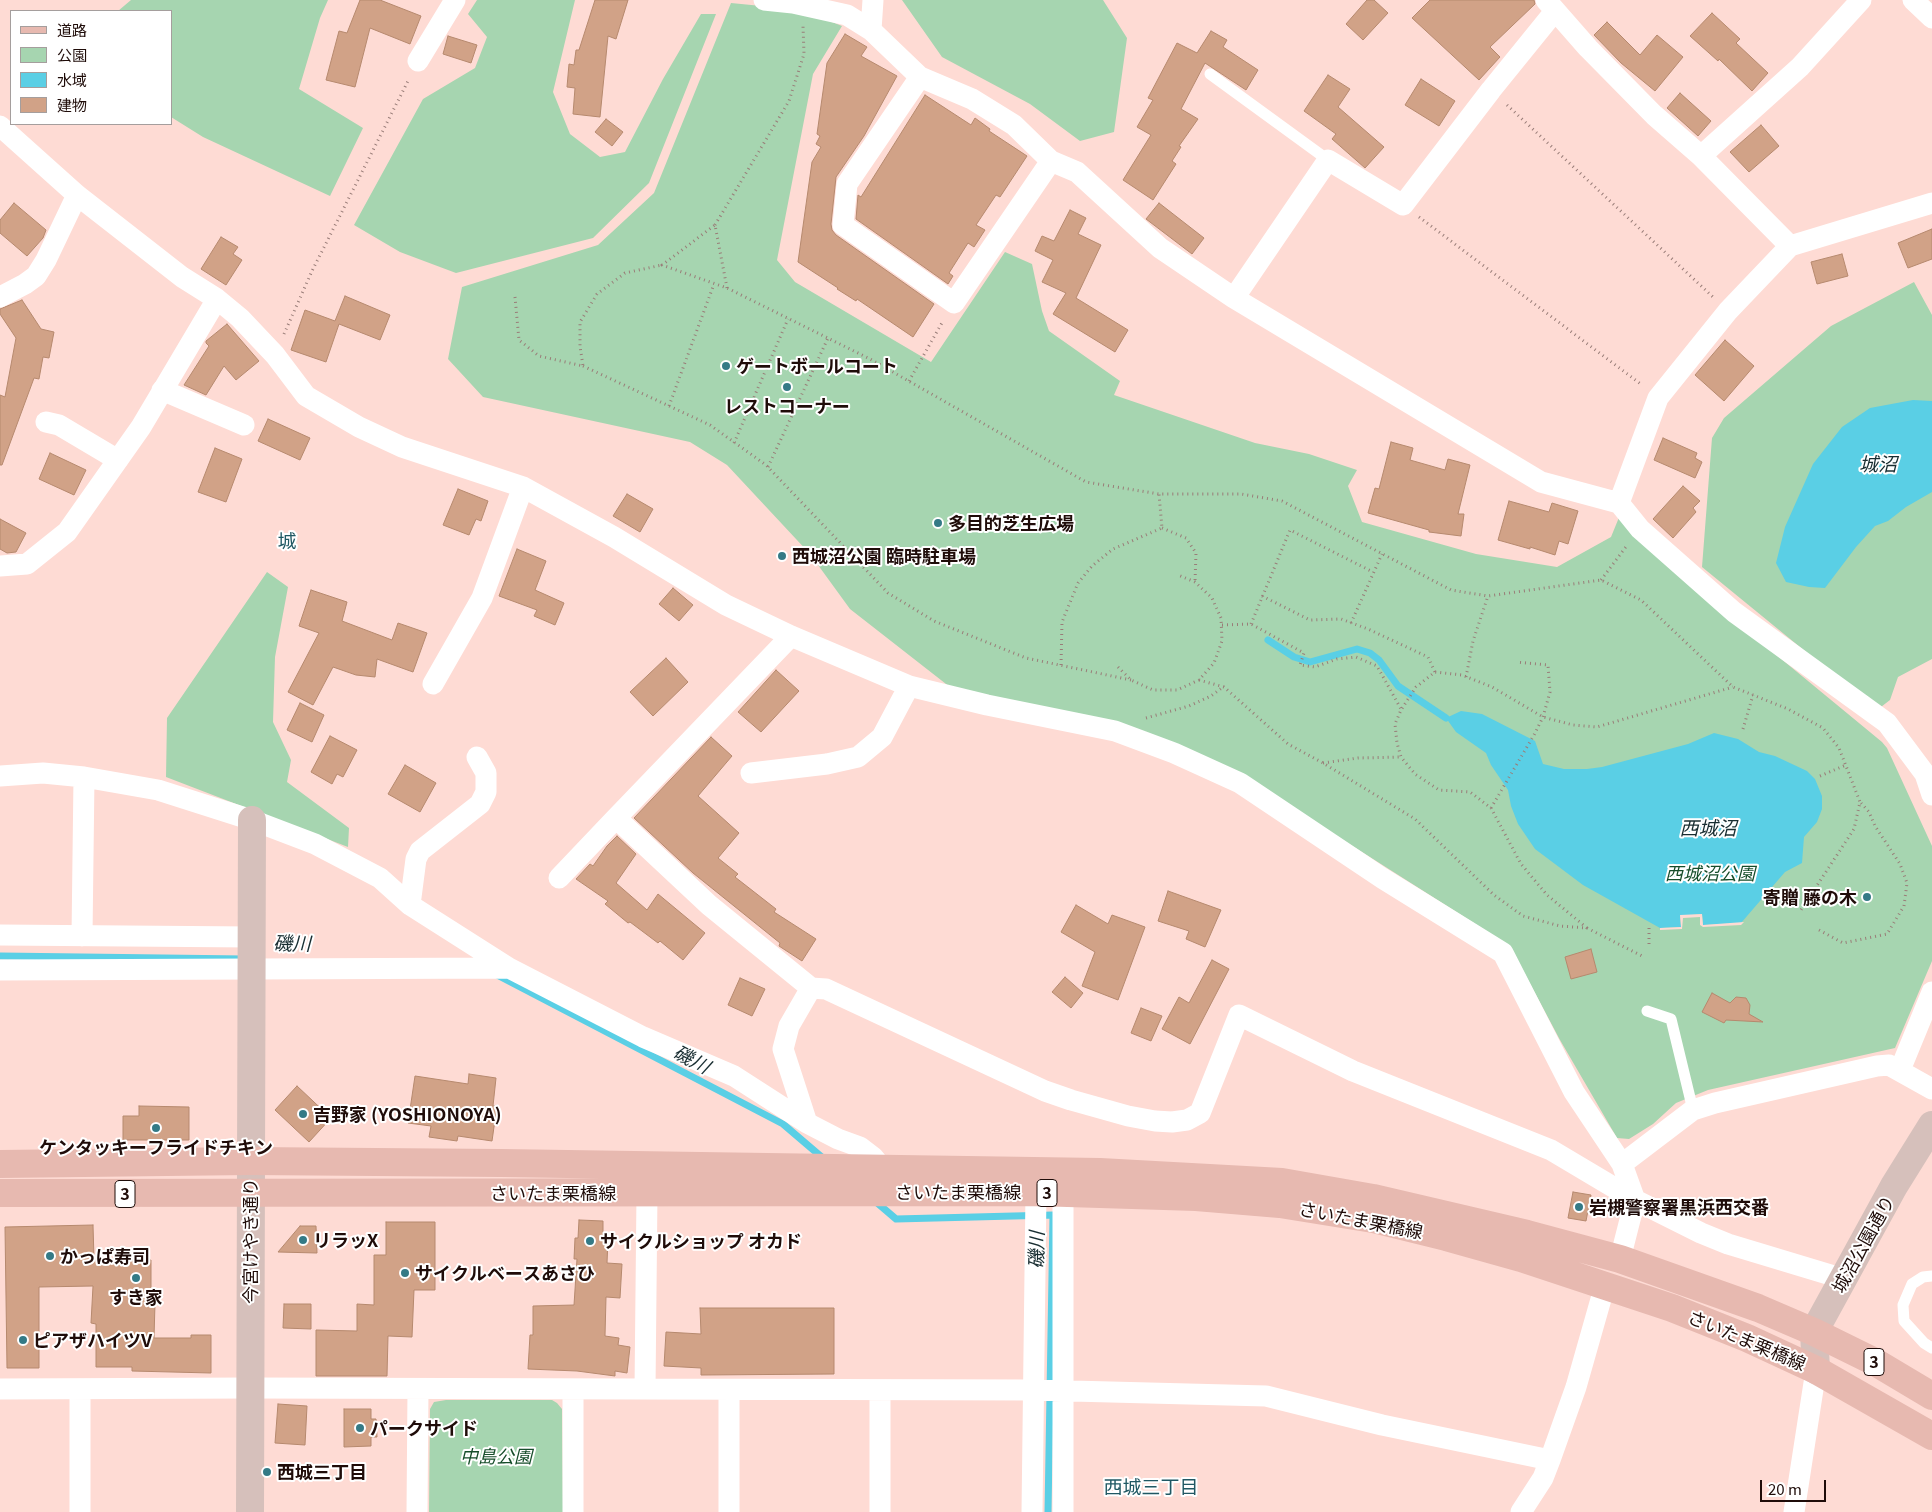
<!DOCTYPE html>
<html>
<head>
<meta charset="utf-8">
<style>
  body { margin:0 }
  #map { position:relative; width:1932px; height:1512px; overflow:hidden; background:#fedbd4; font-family:Georgia,"Noto Sans JP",serif }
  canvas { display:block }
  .legend { position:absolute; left:10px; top:10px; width:162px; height:115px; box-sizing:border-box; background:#fff; border:1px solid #a59e9d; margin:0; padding:6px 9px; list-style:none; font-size:15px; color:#1f0c09 }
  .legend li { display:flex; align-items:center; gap:10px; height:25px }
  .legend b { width:25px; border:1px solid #a59e9d }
  .scale { position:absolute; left:1760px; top:1480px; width:66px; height:22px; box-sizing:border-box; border:2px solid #1f0c09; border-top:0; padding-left:6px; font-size:15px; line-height:18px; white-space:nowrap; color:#1f0c09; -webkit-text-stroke:4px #fff; paint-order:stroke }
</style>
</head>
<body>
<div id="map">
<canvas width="1932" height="1512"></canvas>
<ul class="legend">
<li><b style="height:6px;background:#e7b9b0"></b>道路</li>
<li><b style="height:14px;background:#a6d5b0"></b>公園</li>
<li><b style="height:14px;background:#5acfe5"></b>水域</li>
<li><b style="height:14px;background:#d1a287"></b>建物</li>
</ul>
<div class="scale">20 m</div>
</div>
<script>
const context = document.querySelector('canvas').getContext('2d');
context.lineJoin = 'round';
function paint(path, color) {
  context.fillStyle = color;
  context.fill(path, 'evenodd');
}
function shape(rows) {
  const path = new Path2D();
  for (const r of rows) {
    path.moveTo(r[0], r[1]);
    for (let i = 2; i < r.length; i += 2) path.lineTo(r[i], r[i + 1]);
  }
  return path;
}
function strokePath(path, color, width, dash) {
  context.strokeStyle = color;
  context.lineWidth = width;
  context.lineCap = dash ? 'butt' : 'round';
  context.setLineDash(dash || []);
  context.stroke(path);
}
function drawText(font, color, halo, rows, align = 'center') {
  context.font = font + ' Georgia,"Noto Sans JP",serif';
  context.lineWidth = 4;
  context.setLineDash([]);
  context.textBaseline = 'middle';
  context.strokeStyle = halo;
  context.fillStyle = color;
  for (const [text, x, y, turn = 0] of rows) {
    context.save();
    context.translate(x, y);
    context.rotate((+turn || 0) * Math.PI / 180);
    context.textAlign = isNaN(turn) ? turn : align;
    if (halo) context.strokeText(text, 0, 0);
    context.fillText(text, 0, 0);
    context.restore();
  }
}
paint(shape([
  [131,0,328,0,320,18,299,89,363,128,330,196,203,137,171,117,171,11,118,11],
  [477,0,575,0,553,92,570,134,600,157,625,152,663,79,701,14,716,14,649,183,593,238,456,273,400,252,354,225,423,99,475,68,487,37,468,14],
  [902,0,1103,0,1127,38,1114,132,1080,141,1030,104,942,57],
  [731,3,802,10,842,26,813,74,777,260,795,282,931,362,1005,252,1032,264,1042,311,1049,331,1120,381,1114,395,1255,443,1309,454,1357,470,1348,486,1362,522,1476,554,1557,567,1611,537,1620,515,1654,554,1882,742,1887,748,1932,846,1932,961,1895,1048,1708,1090,1676,1103,1653,1124,1629,1139,1617,1138,1560,1040,1510,946,1236,772,955,691,850,609,810,554,727,465,690,442,483,397,448,359,462,287,598,245,654,193],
  [1914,282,1932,315,1932,659,1898,677,1890,700,1877,710,1702,567,1712,438,1724,418,1831,326],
  [267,572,288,587,275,657,273,722,291,760,287,782,349,828,348,847,166,777,167,718],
  [446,1400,552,1400,557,1403,562,1409,563,1512,429,1512,430,1409,434,1402]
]), '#a6d5b0');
paint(shape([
  [1913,400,1932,401,1932,492,1906,507,1888,521,1875,526,1856,547,1825,588,1809,587,1786,582,1776,563,1785,527,1813,464,1842,427,1870,408],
  [1461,711,1482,714,1535,741,1543,764,1564,769,1587,769,1602,767,1688,744,1714,733,1738,739,1759,752,1775,756,1807,771,1815,779,1822,796,1822,809,1817,822,1804,837,1802,863,1785,872,1741,923,1703,925,1702,914,1680,916,1681,927,1660,928,1583,885,1535,849,1518,824,1511,806,1508,790,1491,765,1486,753,1456,732,1446,718]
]), '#5acfe5');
paint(shape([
  [1702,914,1703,925,1744,922,1741,925,1703,927,1700,925,1700,917,1683,918,1682,929,1660,930,1660,928,1681,927,1680,915]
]), '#fedbd4');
strokePath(shape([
  [1268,640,1294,657,1310,662,1357,649,1370,653,1379,660,1398,686,1446,718],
  [0,956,245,959],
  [497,975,783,1124,824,1159],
  [875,1201,896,1219,1053,1215,1048,1512]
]), '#5acfe5', 7);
const building = shape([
  [360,0,380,0,421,16,410,44,370,28,355,87,326,80,339,31,347,33,360,0],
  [595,0,628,0,616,39,608,36,600,117,573,114,575,88,567,87,569,64,574,65,576,50,579,50,595,0],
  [1367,0,1374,0,1388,13,1363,40,1346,24,1367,0],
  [1430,0,1534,0,1535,4,1490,47,1500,57,1479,80,1412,18,1430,0],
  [1712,13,1740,39,1736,43,1768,73,1752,91,1719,59,1718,61,1690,36,1712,13],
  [1607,22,1640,55,1657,35,1683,57,1655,91,1621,63,1594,35,1607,22],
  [1211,31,1227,40,1223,47,1258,70,1246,90,1205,63,1181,109,1198,119,1179,146,1181,147,1172,161,1176,164,1153,200,1123,180,1151,135,1137,127,1153,100,1148,98,1177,43,1197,53,1211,31],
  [845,34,867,47,861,56,897,76,864,136,836,177,831,224,832,230,836,235,934,304,913,337,857,299,856,301,837,289,838,288,798,262,812,162,821,147,816,144,820,136,817,134,827,63,845,34],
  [448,36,477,45,471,63,443,54,448,36],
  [1328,75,1350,89,1338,107,1384,147,1365,168,1332,139,1336,134,1304,111,1328,75],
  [1421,79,1455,101,1439,126,1405,105,1421,79],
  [1680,93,1711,121,1698,136,1667,108,1680,93],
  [925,95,971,125,975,118,990,129,989,131,1027,156,1000,197,996,195,976,225,985,230,974,247,968,243,949,273,953,276,948,284,856,219,858,195,861,197,925,95],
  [606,119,623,132,612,146,595,132,606,119],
  [1761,125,1779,146,1749,172,1730,152,1761,125],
  [14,203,46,230,43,238,27,256,0,233,0,220,14,203],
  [1159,203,1204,238,1192,254,1146,219,1159,203],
  [1070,210,1086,218,1078,234,1101,245,1076,298,1128,330,1115,352,1053,314,1066,293,1042,282,1053,260,1035,251,1042,236,1054,241,1070,210],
  [1932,229,1932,259,1908,268,1898,243,1932,229],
  [221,237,238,247,233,254,242,260,226,285,201,269,221,237],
  [1842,254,1848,276,1817,284,1811,262,1842,254],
  [345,296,390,315,380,340,339,324,326,362,291,350,305,310,335,321,345,296],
  [22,300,41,329,54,332,49,358,43,357,39,379,34,378,2,465,0,465,0,395,5,397,16,338,0,314,0,309,22,300],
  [227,324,259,361,236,380,224,366,206,395,184,385,209,346,206,343,206,341,227,324],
  [1725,340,1754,366,1724,401,1695,375,1725,340],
  [268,419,310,438,300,460,258,441,268,419],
  [1663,438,1697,453,1695,458,1702,462,1695,478,1654,460,1663,438],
  [1391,442,1413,448,1410,460,1445,470,1448,459,1470,465,1458,514,1464,514,1461,536,1429,532,1429,530,1368,513,1375,488,1379,489,1391,442],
  [215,448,242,459,226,502,198,492,215,448],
  [50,453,86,470,74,495,39,479,50,453],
  [1683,486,1700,501,1693,508,1696,512,1673,538,1653,519,1683,486],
  [458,489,488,501,481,521,476,519,469,535,443,525,458,489],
  [627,494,653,509,640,532,613,516,627,494],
  [1509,501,1549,512,1552,503,1578,511,1568,544,1559,541,1555,555,1530,547,1530,549,1498,540,1509,501],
  [0,519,26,533,16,552,7,553,0,549,0,519],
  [517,549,546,561,535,590,564,603,555,625,534,616,537,610,499,596,517,549],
  [673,588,693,605,679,621,659,604,673,588],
  [311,590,347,602,342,621,392,640,398,623,427,633,413,672,377,659,375,677,356,675,333,667,313,705,288,692,319,633,299,626,311,590],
  [666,658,688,682,653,716,630,692,666,658],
  [776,670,799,691,761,732,738,712,776,670],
  [300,703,324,715,312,742,287,730,300,703],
  [330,736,357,750,343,777,337,774,332,784,311,772,330,736],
  [711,737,732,756,698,796,739,833,718,858,738,874,735,877,776,909,774,912,816,939,802,961,779,946,780,943,693,873,634,818,711,737],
  [405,765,436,783,420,812,388,794,405,765],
  [617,836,636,854,616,883,647,910,658,894,705,933,683,960,660,941,658,943,630,922,628,923,605,904,608,901,576,879,590,864,593,866,607,846,617,836],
  [1168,891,1221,910,1205,947,1186,939,1189,931,1158,921,1168,891],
  [1076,905,1108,924,1112,915,1145,927,1118,1000,1082,986,1095,952,1061,932,1076,905],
  [1591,949,1597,972,1571,979,1565,957,1591,949],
  [1212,960,1229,969,1190,1044,1162,1029,1179,997,1189,1003,1212,960],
  [1065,977,1083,993,1071,1008,1052,992,1065,977],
  [740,978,765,989,752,1016,728,1005,740,978],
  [1712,993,1730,1003,1736,997,1746,998,1750,1005,1749,1014,1763,1022,1726,1020,1724,1023,1702,1012,1712,993],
  [1141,1008,1162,1016,1151,1041,1131,1033,1141,1008],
  [469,1074,496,1078,493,1106,497,1106,492,1141,458,1136,457,1141,429,1137,431,1126,408,1123,415,1076,468,1084,469,1074],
  [297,1086,331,1118,309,1142,275,1110,297,1086],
  [139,1106,189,1107,189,1140,123,1140,123,1116,139,1116,139,1106],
  [1573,1192,1591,1195,1586,1221,1568,1218,1573,1192],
  [579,1220,603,1221,603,1240,608,1240,607,1263,622,1264,620,1298,606,1297,605,1336,619,1338,618,1345,630,1347,627,1373,615,1371,615,1376,577,1371,528,1369,530,1335,533,1335,533,1306,574,1305,577,1259,574,1259,575,1238,578,1238,579,1220],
  [386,1222,435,1222,435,1290,414,1290,412,1337,388,1336,387,1376,316,1376,316,1330,357,1331,357,1304,374,1305,374,1255,386,1255,386,1222],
  [93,1225,94,1259,151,1260,151,1303,155,1303,154,1338,191,1338,191,1335,211,1335,211,1373,132,1371,132,1367,96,1367,96,1324,91,1323,93,1286,39,1287,39,1368,7,1368,5,1227,93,1225],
  [300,1226,316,1226,317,1253,278,1252,300,1226],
  [284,1304,311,1304,311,1329,283,1328,284,1304],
  [700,1308,834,1308,834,1374,701,1375,701,1368,664,1366,666,1332,701,1334,700,1308],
  [278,1404,307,1406,305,1445,275,1443,278,1404],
  [344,1409,371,1409,371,1419,376,1419,377,1437,371,1437,371,1446,344,1447,344,1409]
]);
paint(building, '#d1a287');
strokePath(building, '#b6896e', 1);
strokePath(shape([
  [1507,105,1713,297],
  [1419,217,1642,385],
  [715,225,789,101,804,54,803,26],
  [727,288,715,225,662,265,727,288,870,359,1086,482,1159,494,1241,494,1282,501,1451,590,1488,596,1601,580,1641,600,1733,687,1788,709,1823,728,1839,748,1860,802,1854,829,1799,913],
  [515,297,519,340,539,356,583,366,580,346,580,322,597,294,625,273,662,265],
  [284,334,312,271,409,79],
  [583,366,710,425,766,465,888,593,934,621,1026,658,1131,680],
  [909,381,943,321],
  [669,406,714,284],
  [734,443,788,319],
  [768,467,828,338],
  [1162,528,1186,538,1196,553,1195,582],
  [1601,580,1628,544],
  [1262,596,1310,620,1341,619,1368,629,1428,657,1435,672],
  [1351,623,1382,554],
  [1251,624,1290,530,1373,572],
  [1222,625,1251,624,1304,653,1300,665,1315,667,1337,659,1356,657,1377,666,1401,709],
  [1061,665,1062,622,1078,583,1092,566,1113,549,1162,528,1159,494],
  [1118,667,1131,680,1153,690,1177,690,1199,680,1214,663,1222,641,1221,618,1212,598,1195,582,1178,575],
  [1466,677,1473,641,1488,596],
  [1199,680,1224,687,1288,744,1323,763,1415,819,1494,895,1523,916,1560,926,1587,928,1642,956],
  [1146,718,1189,706,1211,696,1223,687],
  [1743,729,1753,695],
  [1323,763,1358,758,1401,757],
  [1820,776,1846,765],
  [1491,808,1534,735,1543,717,1550,692,1548,665,1516,662],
  [1587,928,1547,895,1521,864,1491,808,1470,792,1439,790,1415,774,1401,757,1397,743,1395,724,1401,710,1416,687,1435,672,1462,675,1492,687,1543,717,1573,725,1597,727,1733,687],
  [1649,928,1649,946],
  [1819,930,1843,943,1887,934,1904,906,1907,883,1900,864,1875,826,1869,812,1861,803]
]), '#997d78', 3, [1, 4]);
strokePath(shape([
  [1210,74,1328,160],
  [1647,1011,1671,1019,1693,1110],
  [1932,1276,1923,1277,1912,1284,1903,1305,1904,1321,1924,1343,1932,1348]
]), '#fff', 11);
strokePath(shape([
  [764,0,793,3,847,15,871,30,920,77,972,99,1014,125,1051,161,1077,172,1160,248,1234,298,1541,482,1619,503,1640,529,1734,612,1887,723,1925,774,1932,795],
  [1546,0,1588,48,1654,115,1701,156,1790,246],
  [1913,0,1932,18],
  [871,30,873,0],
  [418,61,455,0],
  [920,77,847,184,843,225,954,303,1051,161],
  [0,126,77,195,182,277,217,299,240,318,275,355,306,396,359,427,402,447,523,487,614,537,726,605,791,636,909,686,987,705,1115,731,1174,753,1240,783,1382,878,1503,953,1574,1092,1622,1164,1635,1200,1701,1233,1728,1244,1844,1279],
  [1701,156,1800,67,1861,0],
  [0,297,25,284,36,276,46,260,77,195],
  [1234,298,1328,160,1403,205,1491,90,1555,11],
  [162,390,244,425],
  [46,422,59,425,118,460],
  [1619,503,1658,398,1728,311,1790,246,1932,203],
  [0,566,27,564,67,532,141,427,217,299],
  [791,636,616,818,709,905,811,988,789,1026,783,1049,807,1123],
  [433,684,482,598,523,487],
  [751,773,827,764,858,757,882,737,909,686],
  [0,776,43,773,84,777,158,790,252,820,315,844,380,878,410,905,509,968,643,1037,734,1076,807,1123,838,1139,860,1147,873,1157,883,1169],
  [559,878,616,818],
  [410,905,416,859,420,851,480,804,486,792,486,773,477,757],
  [0,935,252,937],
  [82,936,84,777],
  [0,970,509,968],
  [811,988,826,989,1045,1091,1071,1100,1128,1116,1155,1121,1172,1122,1187,1120,1200,1113,1239,1015,1353,1071,1551,1150,1635,1200,1620,1259],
  [1900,1070,1932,992],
  [1622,1164,1693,1110,1715,1103,1877,1066,1889,1065,1932,1089],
  [0,1389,250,1388,1033,1390,1266,1396,1382,1425,1550,1460],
  [80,1389,80,1512],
  [645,1389,647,1193],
  [729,1391,729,1512],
  [417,1512,418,1389],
  [573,1512,573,1390],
  [880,1512,880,1391],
  [1032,1512,1036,1192],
  [1063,1512,1063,1193],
  [1521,1512,1543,1478,1550,1460,1576,1387,1605,1285],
  [1794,1512,1816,1370]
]), '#fff', 21);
strokePath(shape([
  [1816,1370,1814,1332,1894,1186,1932,1125],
  [250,1512,252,820]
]), '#d6c0bb', 28);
strokePath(shape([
  [0,1164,250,1161,501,1163,1100,1172,1282,1182,1373,1198,1527,1234,1620,1259,1758,1308,1814,1332,1875,1362,1932,1396],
  [0,1193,1036,1192,1196,1197,1280,1204,1373,1219,1446,1237,1521,1258,1672,1308,1747,1338,1816,1370,1932,1436]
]), '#e7b9b0', 28);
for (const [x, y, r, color] of [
  [726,366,5,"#347a86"],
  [787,387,5,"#347a86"],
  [938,523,5,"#347a86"],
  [782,556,5,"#347a86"],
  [1867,897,5,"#347a86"],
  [303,1114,5,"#347a86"],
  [156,1128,5,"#347a86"],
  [1579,1207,5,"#347a86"],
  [303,1240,5,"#347a86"],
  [590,1241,5,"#347a86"],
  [50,1256,5,"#347a86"],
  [405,1273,5,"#347a86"],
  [136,1278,5,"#347a86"],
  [23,1340,5,"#347a86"],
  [360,1428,5,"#347a86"],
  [267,1472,5,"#347a86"]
]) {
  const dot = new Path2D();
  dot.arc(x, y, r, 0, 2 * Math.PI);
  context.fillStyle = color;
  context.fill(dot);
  strokePath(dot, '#fff', 2);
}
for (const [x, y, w] of [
  [1047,1193,20],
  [125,1194,20],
  [1874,1362,20]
]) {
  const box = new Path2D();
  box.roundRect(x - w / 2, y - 13.5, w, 27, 4);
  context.fillStyle = '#fff';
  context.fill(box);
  strokePath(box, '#1f0c09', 1);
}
drawText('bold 16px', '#1f0c09', null, [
  ["3",1047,1193],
  ["3",125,1194],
  ["3",1874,1362]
]);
drawText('bold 18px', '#1f0c09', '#fff', [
  ["ゲートボールコート",736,366],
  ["レストコーナー",787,406,"center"],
  ["多目的芝生広場",948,523],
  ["西城沼公園 臨時駐車場",792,556],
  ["寄贈 藤の木",1857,897,"right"],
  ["吉野家 (YOSHIONOYA)",313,1114],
  ["ケンタッキーフライドチキン",156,1147,"center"],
  ["岩槻警察署黒浜西交番",1589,1207],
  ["リラッX",313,1240],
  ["サイクルショップ オカド",600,1241],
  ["かっぱ寿司",60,1256],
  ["サイクルベースあさひ",415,1273],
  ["すき家",136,1297,"center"],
  ["ピアザハイツV",33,1340],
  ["パークサイド",370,1428],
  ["西城三丁目",277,1472]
], 'left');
drawText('italic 18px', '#164d2a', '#fff', [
  ["西城沼公園",1710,873],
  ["中島公園",496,1456]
]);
drawText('18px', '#1f0c09', '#fff', [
  ["さいたま栗橋線",958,1192],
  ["さいたま栗橋線",553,1193],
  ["さいたま栗橋線",1361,1220,11],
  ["今宮けやき通り",250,1241,-90],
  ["城沼公園通り",1863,1244,-61],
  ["さいたま栗橋線",1747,1340,23]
]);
drawText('italic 19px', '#182d31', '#fff', [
  ["城沼",1878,464],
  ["西城沼",1708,828],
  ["磯川",292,943,1],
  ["磯川",692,1059,28],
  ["磯川",1036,1250,-89]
]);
drawText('19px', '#205863', '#fff', [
  ["城",287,541],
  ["西城三丁目",1151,1487]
]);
</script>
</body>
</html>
